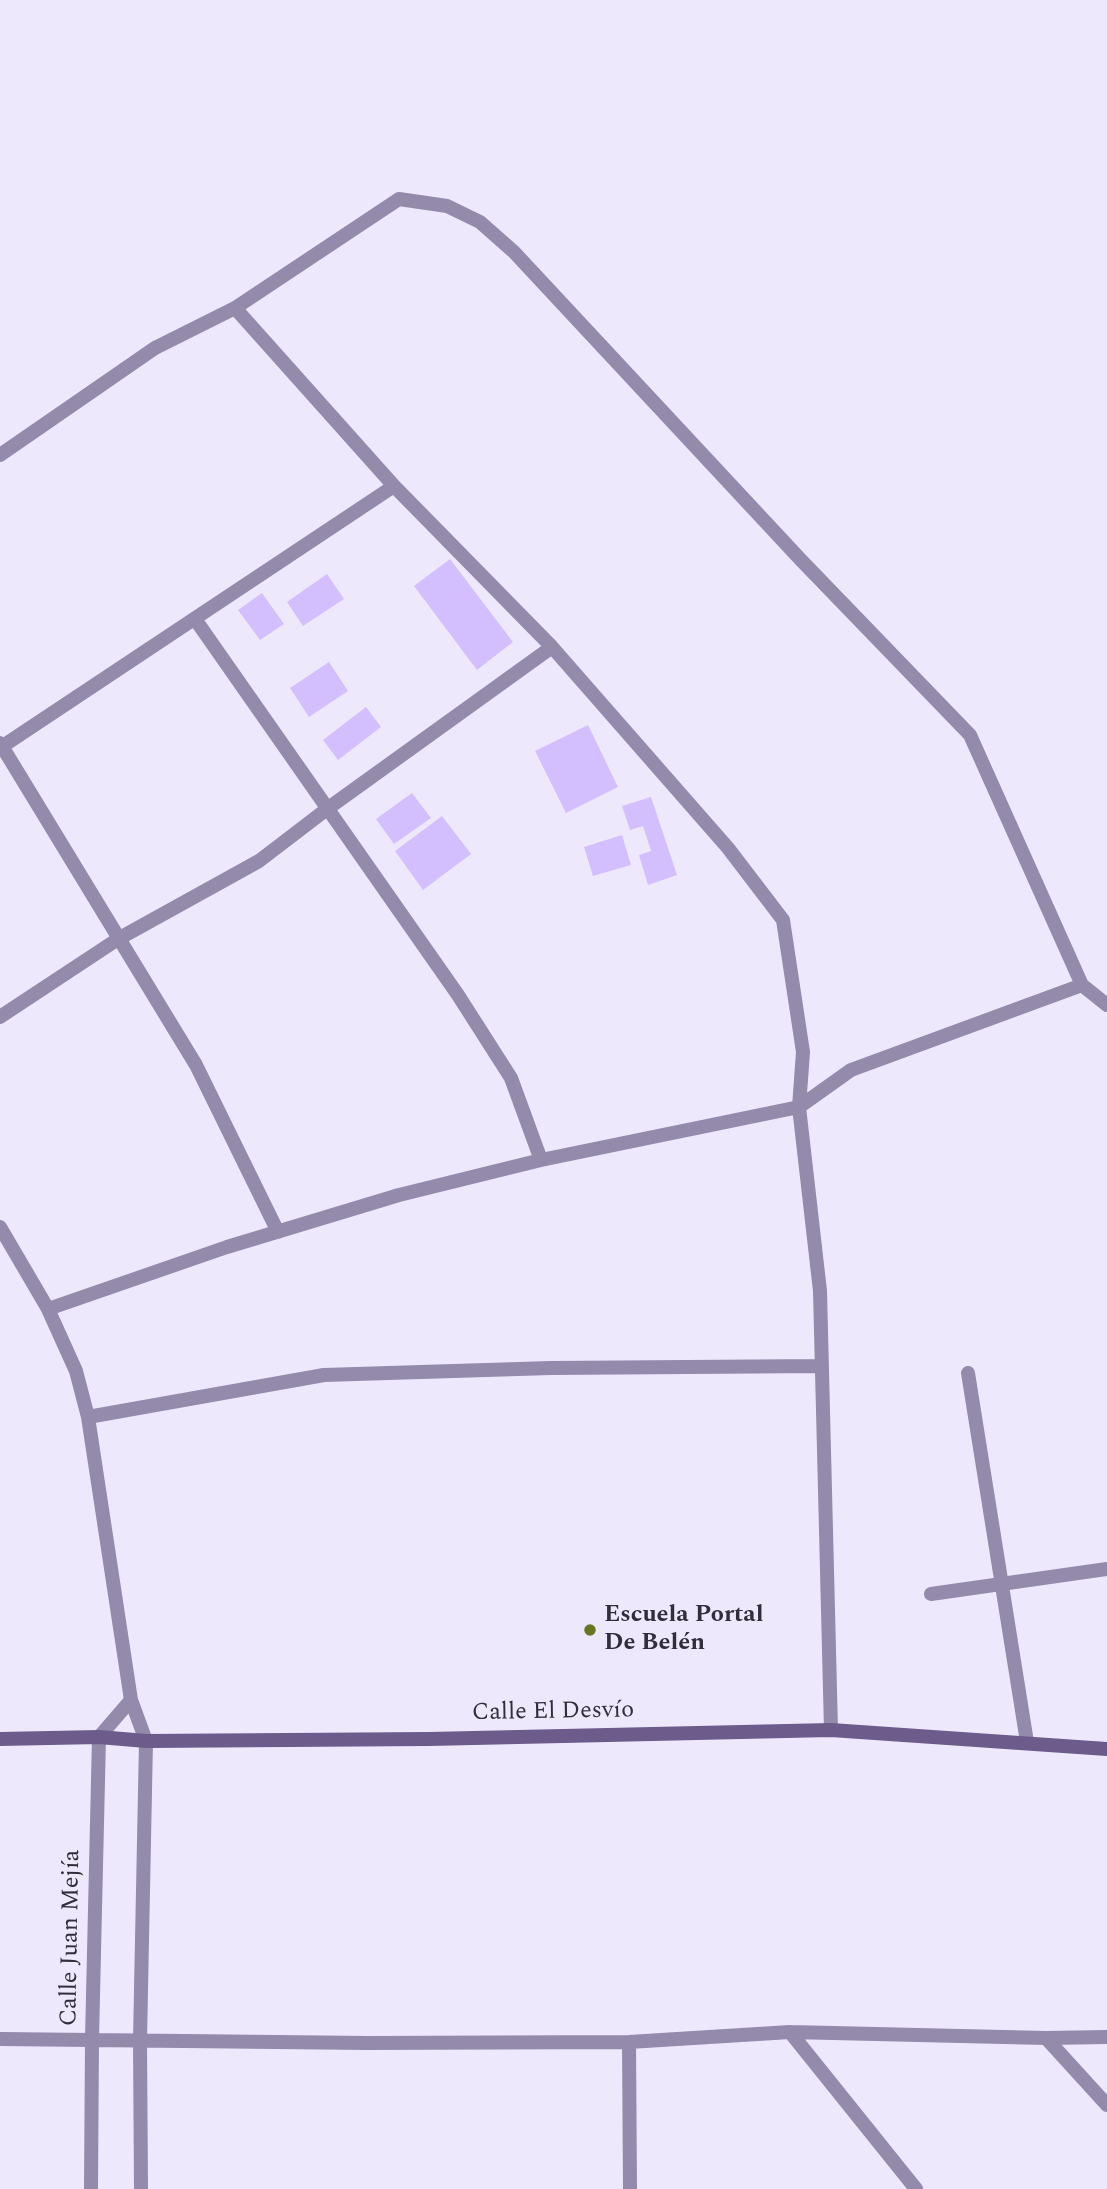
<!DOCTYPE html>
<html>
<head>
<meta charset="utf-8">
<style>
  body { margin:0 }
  canvas { display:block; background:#eee8fc }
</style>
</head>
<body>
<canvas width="1107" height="2189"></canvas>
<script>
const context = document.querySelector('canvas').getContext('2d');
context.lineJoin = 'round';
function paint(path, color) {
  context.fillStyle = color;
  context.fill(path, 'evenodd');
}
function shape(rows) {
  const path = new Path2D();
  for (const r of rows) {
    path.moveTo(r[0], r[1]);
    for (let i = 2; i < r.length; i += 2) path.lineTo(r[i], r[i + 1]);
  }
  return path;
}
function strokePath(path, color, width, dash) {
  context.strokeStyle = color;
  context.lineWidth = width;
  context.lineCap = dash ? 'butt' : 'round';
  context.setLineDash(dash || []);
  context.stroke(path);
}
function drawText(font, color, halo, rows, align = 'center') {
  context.font = font + ' Spectral,serif';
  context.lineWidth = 6;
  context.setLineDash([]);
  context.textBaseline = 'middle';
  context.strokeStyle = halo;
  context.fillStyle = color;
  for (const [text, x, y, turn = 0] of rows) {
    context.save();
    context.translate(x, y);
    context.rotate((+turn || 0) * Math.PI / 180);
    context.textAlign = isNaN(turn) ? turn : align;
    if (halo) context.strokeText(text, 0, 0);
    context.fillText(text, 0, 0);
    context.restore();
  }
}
paint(shape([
  [450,559,513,642,477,670,414,586],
  [327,574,344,599,303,626,287,602],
  [262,593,284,624,260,640,238,610],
  [329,662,348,691,309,717,290,688],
  [366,707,381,727,338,760,323,740],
  [588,725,618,787,566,813,535,751],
  [412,793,431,818,394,844,376,819],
  [651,797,677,875,648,885,639,855,651,851,643,826,630,830,622,806],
  [442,816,471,854,423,890,395,851],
  [622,835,631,865,593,876,584,847]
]), '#d3bffe');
strokePath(shape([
  [968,1373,1027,1742],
  [931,1594,1107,1569]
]), '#948aab', 14);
strokePath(shape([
  [235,308,394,486,552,647,728,848,783,920,803,1052,799,1107,820,1291,831,1730],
  [0,455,155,348,235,308,399,199,447,206,480,222,514,252,800,559,970,735,1082,985,1107,1005],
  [195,619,458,995,511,1078,541,1160],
  [0,743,196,1065,278,1232],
  [0,748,394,486],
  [0,1017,118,939,259,861,327,809,552,647],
  [0,1227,48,1309,76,1371,88,1417,131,1700,146,1741,140,2040,141,2189],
  [48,1309,227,1247,399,1195,541,1160,799,1107,851,1070,1082,985],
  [88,1417,324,1375,551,1368,822,1366],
  [790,2032,916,2189],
  [1046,2038,1107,2105],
  [0,2039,367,2043,629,2042,790,2032,1046,2038,1107,2037],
  [629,2042,630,2189],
  [91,2189,92,2039,99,1737,131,1700]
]), '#948aab', 14);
strokePath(shape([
  [0,1739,99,1737,146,1741,429,1739,831,1730,1107,1749]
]), '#6b5c8b', 14);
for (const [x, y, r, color] of [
  [590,1630,7,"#677623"]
]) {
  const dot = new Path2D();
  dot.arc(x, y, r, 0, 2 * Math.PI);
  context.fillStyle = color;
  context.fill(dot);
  strokePath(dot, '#eee8fc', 2.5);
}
drawText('bold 24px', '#312d3a', '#eee8fc', [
  ["Escuela Portal",604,1616],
  ["De Belén",604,1644]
], 'left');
drawText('24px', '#312d3a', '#eee8fc', [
  ["Calle El Desvío",553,1713,-1],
  ["Calle Juan Mejía",72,1938,-89]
]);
</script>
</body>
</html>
